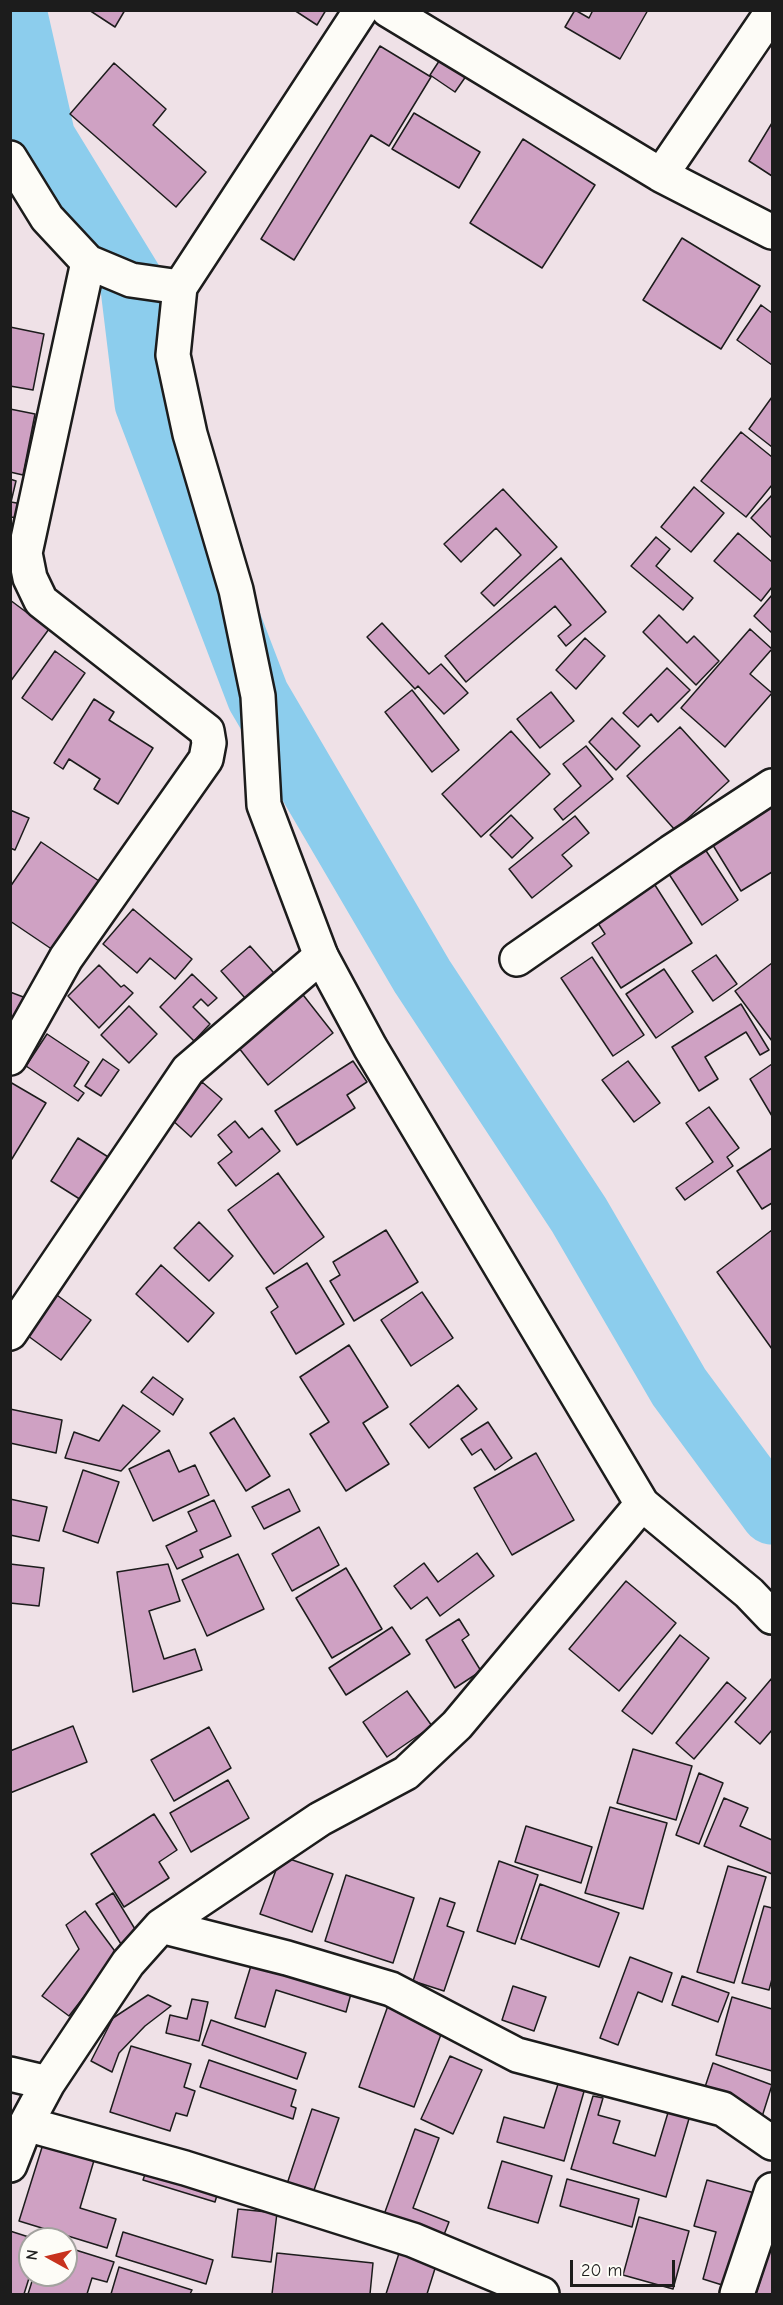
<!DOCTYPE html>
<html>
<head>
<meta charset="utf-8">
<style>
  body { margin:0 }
  #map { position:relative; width:783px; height:2305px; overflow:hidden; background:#efe1e7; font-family:"Comic Neue",sans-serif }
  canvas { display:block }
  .frame { position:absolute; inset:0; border:12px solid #1c1c1c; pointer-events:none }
  .north { position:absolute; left:18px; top:2227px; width:60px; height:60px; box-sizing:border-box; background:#fdfcf7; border:2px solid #a3a29f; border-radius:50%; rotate:278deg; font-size:16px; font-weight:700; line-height:24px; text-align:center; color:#1c1c1c }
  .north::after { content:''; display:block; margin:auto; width:21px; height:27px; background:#c8321e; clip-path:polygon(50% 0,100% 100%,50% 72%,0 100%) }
  .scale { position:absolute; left:570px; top:2260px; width:105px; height:27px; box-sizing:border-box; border:3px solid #1c1c1c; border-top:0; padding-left:8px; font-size:18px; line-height:21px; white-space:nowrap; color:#1c1c1c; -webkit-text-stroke:4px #fdfcf7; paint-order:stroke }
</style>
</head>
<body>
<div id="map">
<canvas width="783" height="2305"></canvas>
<div class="frame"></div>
<div class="north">N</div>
<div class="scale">20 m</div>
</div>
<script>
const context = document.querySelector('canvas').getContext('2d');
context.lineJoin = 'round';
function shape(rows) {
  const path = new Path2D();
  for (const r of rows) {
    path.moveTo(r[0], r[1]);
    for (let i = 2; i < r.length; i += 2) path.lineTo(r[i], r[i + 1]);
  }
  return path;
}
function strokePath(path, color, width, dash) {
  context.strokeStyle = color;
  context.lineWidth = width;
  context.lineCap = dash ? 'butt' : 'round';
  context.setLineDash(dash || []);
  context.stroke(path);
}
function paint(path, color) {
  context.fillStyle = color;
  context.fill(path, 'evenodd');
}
strokePath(shape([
  [15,10,44,138,131,280,146,403,258,696,422,976,579,1215,679,1387,772,1513]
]), '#8ccded', 63);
const building = shape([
  [89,10,125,10,115,27,89,10],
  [294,10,326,10,317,25,294,10],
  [575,10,589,18,593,10,648,10,620,59,565,27,575,10],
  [380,46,431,77,389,146,371,135,294,260,261,239,380,46],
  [445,52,471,69,455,92,430,75,445,52],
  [114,63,166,109,153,125,206,172,176,207,70,114,114,63],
  [414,113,480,152,459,188,392,149,414,113],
  [772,123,772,176,749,161,772,123],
  [523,139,595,185,542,268,470,223,523,139],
  [682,238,760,286,721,349,643,300,682,238],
  [761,305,772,313,772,365,737,340,761,305],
  [10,327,44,334,33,390,10,386,10,327],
  [772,397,772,447,749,429,772,397],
  [10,409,35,414,23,475,10,472,10,409],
  [741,432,772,457,772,485,746,517,701,481,741,432],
  [10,479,16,481,11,502,22,504,19,518,10,517,10,479],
  [694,487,724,513,691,552,661,527,694,487],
  [503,489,557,547,494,606,481,593,521,555,496,528,461,562,444,544,503,489],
  [772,495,772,538,751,518,772,495],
  [738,533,772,562,772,587,761,601,714,561,738,533],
  [656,537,670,549,656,566,693,598,683,610,631,566,656,537],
  [561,558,606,612,566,646,558,636,571,625,555,606,466,682,445,656,561,558],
  [772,595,772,633,754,616,772,595],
  [10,600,49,629,10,682,10,600],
  [659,615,687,643,694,636,719,661,696,685,643,632,659,615],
  [382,623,429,674,441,664,468,693,444,714,418,686,415,689,367,637,382,623],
  [750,629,772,649,750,674,772,693,725,747,681,708,750,629],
  [585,638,605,656,576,689,556,670,585,638],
  [55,651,85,673,52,720,22,698,55,651],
  [667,668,690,690,658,722,651,714,638,727,623,713,667,668],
  [412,690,459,750,432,772,385,712,412,690],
  [551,692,574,721,540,748,517,719,551,692],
  [94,699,114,712,109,720,153,748,118,804,94,789,100,779,69,759,63,769,54,763,94,699],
  [612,718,640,746,616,770,589,742,612,718],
  [680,727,729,781,675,830,627,776,680,727],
  [511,731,550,774,481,837,442,794,511,731],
  [586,746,613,779,563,820,554,809,581,786,563,764,586,746],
  [772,804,772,872,741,891,711,842,772,804],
  [10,810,29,818,15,850,10,848,10,810],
  [511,815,533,838,512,858,490,835,511,815],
  [575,816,589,833,562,855,572,866,532,898,509,869,575,816],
  [41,842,102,883,56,952,10,921,10,887,41,842],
  [703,846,738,900,702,925,667,871,703,846],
  [653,882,692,943,621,988,592,943,605,934,596,920,653,882],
  [133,909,192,959,175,979,150,958,137,973,103,944,133,909],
  [250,946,281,981,253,1007,221,971,250,946],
  [716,955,737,984,713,1001,692,971,716,955],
  [592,957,644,1035,613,1056,561,978,592,957],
  [772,963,772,1041,735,991,772,963],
  [99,965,121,987,124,985,133,993,99,1028,68,996,99,965],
  [664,969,693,1012,656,1038,626,994,664,969],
  [192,974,217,998,208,1006,201,999,193,1007,210,1024,194,1041,160,1007,192,974],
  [300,991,333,1033,268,1085,235,1043,300,991],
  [10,992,26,998,10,1029,10,992],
  [741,1004,769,1050,760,1055,746,1032,705,1057,718,1079,699,1091,672,1047,741,1004],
  [129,1006,157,1034,129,1063,101,1035,129,1006],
  [47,1034,89,1062,74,1086,84,1093,78,1101,26,1066,47,1034],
  [103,1059,119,1070,101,1096,85,1086,103,1059],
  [353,1061,367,1082,347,1095,355,1108,297,1145,275,1111,353,1061],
  [628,1061,660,1103,634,1122,602,1080,628,1061],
  [772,1064,772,1116,750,1079,772,1064],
  [10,1082,46,1103,10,1162,10,1082],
  [202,1082,222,1099,191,1137,171,1119,202,1082],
  [709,1107,739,1148,727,1157,733,1166,685,1200,676,1188,713,1162,686,1123,709,1107],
  [235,1121,249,1138,262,1128,280,1151,236,1186,218,1163,232,1152,218,1135,235,1121],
  [78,1138,113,1160,86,1203,51,1181,78,1138],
  [772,1148,772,1203,762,1209,737,1171,772,1148],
  [278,1173,324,1237,274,1274,228,1210,278,1173],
  [199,1222,233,1256,209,1281,174,1248,199,1222],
  [386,1230,418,1282,354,1321,330,1281,340,1275,333,1262,386,1230],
  [772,1230,772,1349,717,1272,772,1230],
  [307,1263,344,1324,296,1354,271,1312,278,1307,266,1288,307,1263],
  [161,1265,214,1313,188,1342,136,1294,161,1265],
  [422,1292,453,1338,411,1366,381,1320,422,1292],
  [54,1293,91,1320,61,1360,24,1333,54,1293],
  [349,1345,388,1407,363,1423,389,1464,346,1491,310,1434,329,1422,300,1377,349,1345],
  [153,1377,183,1399,173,1415,141,1392,153,1377],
  [458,1385,477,1409,429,1448,410,1424,458,1385],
  [123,1405,160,1431,121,1471,65,1458,74,1432,99,1441,123,1405],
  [10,1409,62,1420,56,1453,10,1443,10,1409],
  [234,1418,270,1476,246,1491,210,1433,234,1418],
  [488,1422,512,1458,495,1470,481,1449,472,1455,461,1439,488,1422],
  [169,1450,179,1472,195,1465,209,1495,153,1521,129,1469,169,1450],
  [536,1453,574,1520,512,1555,474,1488,536,1453],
  [83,1470,119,1482,98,1543,63,1531,83,1470],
  [289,1489,300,1511,264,1529,252,1507,289,1489],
  [10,1499,47,1507,39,1541,10,1535,10,1499],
  [214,1500,231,1536,200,1550,203,1557,177,1569,166,1546,197,1531,188,1512,214,1500],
  [319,1527,339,1565,292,1591,272,1554,319,1527],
  [477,1553,494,1576,440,1616,427,1597,411,1609,394,1586,424,1563,438,1582,477,1553],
  [238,1554,264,1609,207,1636,182,1580,238,1554],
  [10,1564,44,1568,39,1606,10,1603,10,1564],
  [168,1564,180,1601,149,1611,164,1659,195,1649,202,1670,133,1692,117,1572,168,1564],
  [346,1568,382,1629,332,1658,296,1598,346,1568],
  [626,1581,676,1623,619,1691,569,1649,626,1581],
  [459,1619,469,1635,462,1640,481,1671,455,1688,426,1640,459,1619],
  [392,1627,410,1654,346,1695,329,1668,392,1627],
  [680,1635,709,1658,652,1734,622,1711,680,1635],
  [772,1678,772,1730,760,1744,735,1722,772,1678],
  [727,1682,746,1698,694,1759,676,1743,727,1682],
  [407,1691,432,1726,387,1757,363,1722,407,1691],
  [73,1726,87,1762,10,1793,10,1751,73,1726],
  [209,1727,231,1768,174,1801,151,1760,209,1727],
  [633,1749,692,1766,676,1820,617,1803,633,1749],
  [699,1773,723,1783,699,1844,676,1835,699,1773],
  [228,1780,249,1818,191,1852,170,1813,228,1780],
  [724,1798,748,1808,740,1826,772,1840,772,1874,704,1846,724,1798],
  [610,1807,667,1823,643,1909,585,1893,610,1807],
  [154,1814,177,1850,159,1862,169,1878,124,1907,91,1854,154,1814],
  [526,1826,592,1847,581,1883,515,1862,526,1826],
  [281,1856,333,1874,312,1932,260,1914,281,1856],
  [499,1861,538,1875,515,1944,477,1931,499,1861],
  [728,1866,766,1877,734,1983,697,1972,728,1866],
  [346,1875,414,1898,393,1963,325,1941,346,1875],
  [540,1884,619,1913,599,1967,521,1939,540,1884],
  [113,1893,138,1934,121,1944,96,1904,113,1893],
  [440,1898,455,1903,447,1926,464,1932,444,1991,413,1981,440,1898],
  [764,1906,772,1908,772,1979,769,1990,742,1983,764,1906],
  [85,1911,117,1954,69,2016,42,1996,79,1949,66,1925,85,1911],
  [630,1957,672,1973,662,2002,638,1992,618,2045,600,2038,630,1957],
  [253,1959,352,1990,346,2012,276,1990,265,2027,235,2018,253,1959],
  [682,1976,729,1993,718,2022,672,2005,682,1976],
  [513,1986,546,1997,534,2031,502,2020,513,1986],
  [148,1995,171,2006,145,2026,119,2053,112,2072,91,2061,113,2018,148,1995],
  [732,1997,772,2009,772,2071,716,2055,732,1997],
  [192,1999,208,2002,199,2041,166,2033,170,2015,187,2019,192,1999],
  [390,2000,446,2021,414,2107,359,2087,390,2000],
  [211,2020,306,2053,297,2079,202,2045,211,2020],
  [131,2046,191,2064,184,2087,195,2091,187,2116,176,2113,170,2131,110,2112,131,2046],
  [450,2056,482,2070,453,2134,421,2119,450,2056],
  [209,2060,296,2090,291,2106,296,2108,293,2119,200,2087,209,2060],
  [713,2063,772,2085,761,2120,701,2099,713,2063],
  [559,2081,585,2088,564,2161,497,2142,504,2117,544,2128,559,2081],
  [593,2096,603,2098,598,2115,620,2121,613,2143,655,2156,670,2106,691,2112,666,2197,571,2169,593,2096],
  [312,2109,339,2118,313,2193,287,2184,312,2109],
  [415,2129,439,2138,413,2208,449,2222,440,2245,381,2223,415,2129],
  [44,2141,95,2157,80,2208,116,2219,107,2248,19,2221,44,2141],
  [502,2161,552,2176,538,2223,488,2208,502,2161],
  [149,2163,220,2185,215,2202,143,2180,149,2163],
  [567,2179,639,2199,632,2227,560,2206,567,2179],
  [707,2180,762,2195,735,2289,703,2279,716,2232,694,2226,707,2180],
  [238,2209,277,2213,271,2262,232,2257,238,2209],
  [639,2217,689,2231,673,2289,623,2275,639,2217],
  [10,2231,35,2239,30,2239,30,2275,24,2294,10,2294,10,2231],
  [123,2232,213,2260,206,2284,116,2256,123,2232],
  [66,2247,114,2262,107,2282,92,2278,87,2294,28,2294,34,2275,66,2275,66,2247],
  [401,2247,438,2259,427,2294,386,2294,401,2247],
  [770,2250,772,2251,772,2294,756,2294,770,2250],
  [277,2253,373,2263,370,2294,272,2294,277,2253],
  [119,2267,192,2290,190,2294,111,2294,119,2267]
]);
paint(building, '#cfa1c3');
strokePath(building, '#1c1c1c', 1.5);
const street = shape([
  [388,10,661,175,772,232],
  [10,158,47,218,88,262,131,280,180,287],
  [661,175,772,12],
  [517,959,671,852,772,786],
  [10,1058,66,958,206,759,209,743,207,731,41,601,30,578,25,553,88,262],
  [10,1333,188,1070,321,956],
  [161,1926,287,1958,391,1989,517,2055,723,2109,772,2143],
  [10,2074,48,2083],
  [26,2124,185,2168,413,2240,542,2294],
  [10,2165,26,2124,48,2083,128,1963,161,1926,320,1819,406,1773,457,1725,642,1504],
  [737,2294,772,2190]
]);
const secondary = shape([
  [361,10,180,287,173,355,190,434,236,590,258,696,264,805,321,956,370,1047,642,1504,749,1593,772,1617]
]);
strokePath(street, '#1c1c1c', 38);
strokePath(secondary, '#1c1c1c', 38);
strokePath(street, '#fdfcf7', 33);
strokePath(secondary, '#fdfcf7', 33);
</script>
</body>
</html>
